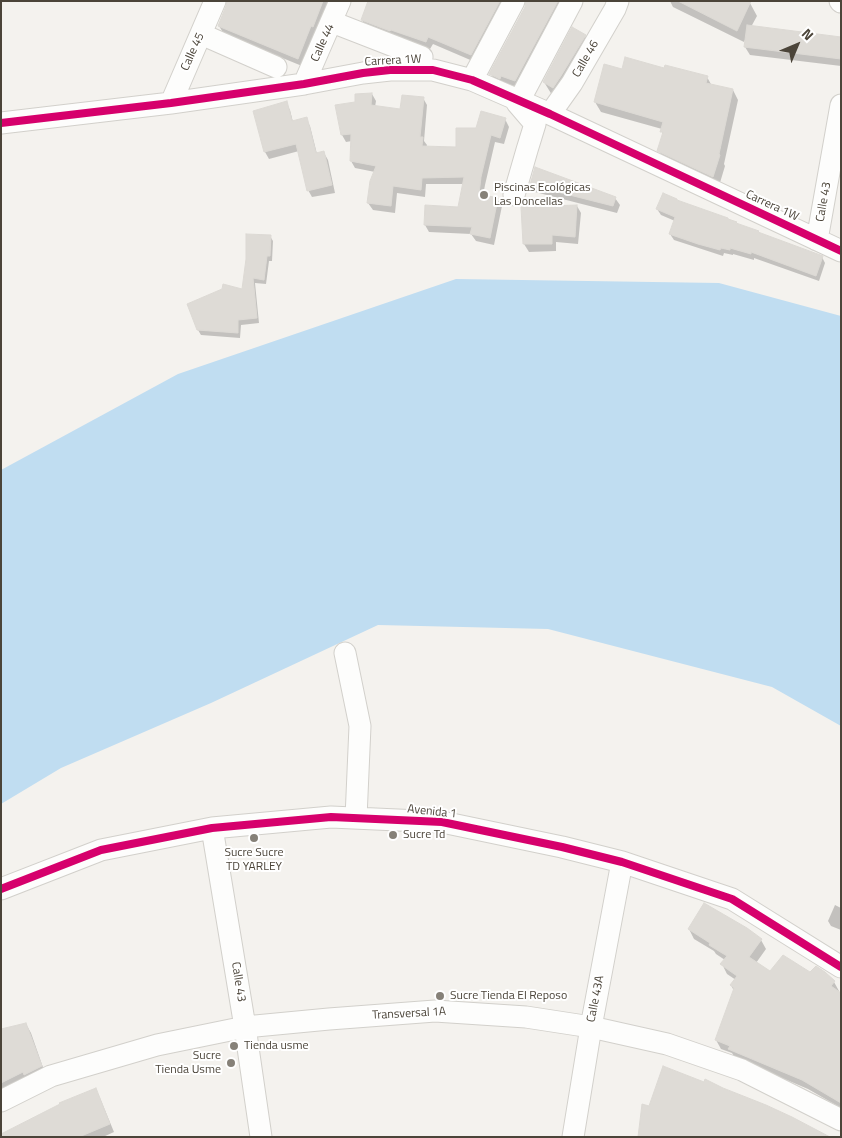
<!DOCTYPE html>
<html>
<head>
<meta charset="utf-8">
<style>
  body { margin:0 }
  #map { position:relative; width:842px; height:1138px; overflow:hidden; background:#f4f2ee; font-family:"Titillium Web",sans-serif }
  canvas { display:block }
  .frame { position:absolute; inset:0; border:2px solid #4b4439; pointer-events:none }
  .north { position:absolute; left:772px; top:20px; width:50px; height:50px; -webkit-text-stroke:4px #fff; paint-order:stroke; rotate:45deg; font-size:14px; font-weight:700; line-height:20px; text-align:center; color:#4b4439 }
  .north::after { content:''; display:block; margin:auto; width:18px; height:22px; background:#4b4439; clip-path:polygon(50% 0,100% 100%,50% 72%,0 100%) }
</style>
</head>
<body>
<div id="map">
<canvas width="842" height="1138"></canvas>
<div class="frame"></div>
<div class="north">N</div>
</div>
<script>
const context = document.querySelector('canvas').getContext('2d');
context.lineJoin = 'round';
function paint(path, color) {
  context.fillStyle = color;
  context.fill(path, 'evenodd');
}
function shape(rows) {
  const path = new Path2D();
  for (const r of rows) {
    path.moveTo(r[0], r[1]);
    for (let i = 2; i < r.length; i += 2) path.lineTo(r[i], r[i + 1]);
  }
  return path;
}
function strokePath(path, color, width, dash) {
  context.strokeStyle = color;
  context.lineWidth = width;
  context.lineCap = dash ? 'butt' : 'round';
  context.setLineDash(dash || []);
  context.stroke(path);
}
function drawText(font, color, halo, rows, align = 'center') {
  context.font = font + ' "Titillium Web",sans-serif';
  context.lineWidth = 4;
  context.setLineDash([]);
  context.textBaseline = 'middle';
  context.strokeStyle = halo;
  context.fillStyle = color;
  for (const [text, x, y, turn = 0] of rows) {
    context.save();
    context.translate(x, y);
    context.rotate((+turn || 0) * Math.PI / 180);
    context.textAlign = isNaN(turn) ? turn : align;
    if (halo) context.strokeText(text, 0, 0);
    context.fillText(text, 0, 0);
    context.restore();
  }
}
paint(shape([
  [456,279,719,283,841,316,841,726,772,687,548,629,378,625,211,703,61,768,1,804,1,470,178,374]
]), '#c0ddf1');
paint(shape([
  [229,1,330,1,302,66,224,34,219,26],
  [370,1,508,1,475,62,433,44,430,49,366,27,362,20],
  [528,1,566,1,520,88,505,83,495,81,491,74,526,7],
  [670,1,746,1,750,3,757,16,751,27,841,39,841,66,750,55,745,47,746,38,744,42,673,7],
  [585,36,592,48,552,95,544,82],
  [623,70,665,70,707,77,712,86,733,90,738,100,724,164,725,166,719,186,665,161,659,151,663,135,662,131,662,129,601,112,595,102],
  [372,94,376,101,375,107,401,110,423,98,427,105,424,141,427,145,426,148,458,148,477,129,505,119,509,127,504,144,495,142,485,185,483,196,497,199,502,206,494,245,476,241,471,234,429,232,425,225,459,208,464,184,426,184,425,197,397,193,395,213,373,210,368,203,375,172,355,168,351,161,352,141,346,142,342,135,356,103],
  [286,103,290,110,293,122,306,119,310,126,317,154,324,153,328,160,335,193,312,197,308,190,299,151,269,159,265,152],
  [531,184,615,198,620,205,617,213,535,192],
  [678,202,822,257,825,263,819,281,754,258,754,260,733,254,733,255,724,253,723,256,674,240,670,234,675,221,661,215,657,209],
  [577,206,581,213,578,244,556,242,556,251,529,252,524,244,523,208],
  [270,236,273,241,272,261,269,261,266,284,255,283,259,323,241,325,240,338,201,335,198,330,243,290],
  [835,905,841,908,841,930,831,926,828,921],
  [689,929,761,940,766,949,756,963,770,973,810,974,834,982,839,991,838,992,841,995,841,1108,808,1089,735,1058,732,1053,721,1049,716,1040,734,991,731,985,736,980,727,974,722,964,725,960,716,954,714,951,694,939],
  [26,1024,31,1033,46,1076,1,1095,1,1039],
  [95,1090,100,1098,114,1132,103,1137,1,1137]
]), '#0003');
const building = shape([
  [227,1,323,1,313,27,311,26,298,59,218,26,226,6,227,1],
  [368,1,500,1,471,55,428,37,426,42,391,30,390,31,361,20,368,1],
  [526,1,558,1,515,81,501,76,500,79,489,74,525,7,526,1],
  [678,1,751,1,737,31,678,1],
  [747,25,841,37,841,59,744,47,747,25],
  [572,27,586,35,561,76,553,88,543,82,572,27],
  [625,57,664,68,665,65,708,76,706,83,733,89,719,154,720,155,713,177,657,151,663,132,660,132,663,122,594,102,604,64,622,69,625,57],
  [372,93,371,105,400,109,402,95,424,97,420,137,423,137,422,146,456,147,456,128,476,128,481,111,506,118,500,138,491,135,481,177,479,194,498,198,490,238,470,234,472,227,424,225,425,205,458,207,464,177,422,178,421,190,393,186,391,206,367,203,370,181,376,166,350,161,351,134,341,135,335,105,355,102,355,94,372,93],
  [287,101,292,121,307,117,316,153,324,151,332,185,307,191,296,144,264,152,253,111,287,101],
  [535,167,616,197,613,206,530,185,535,167],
  [663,193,677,199,677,200,728,218,728,219,737,222,736,223,759,231,758,232,823,256,816,276,751,252,751,254,730,248,730,250,721,248,720,250,698,244,669,234,675,217,656,209,663,193],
  [577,205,575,237,552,235,552,244,523,244,521,207,577,205],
  [246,234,271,235,270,256,267,256,264,280,253,278,257,318,238,320,238,333,197,330,187,304,222,289,223,284,242,289,246,259,246,234],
  [704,903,747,928,762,939,749,957,770,971,783,955,810,972,816,966,825,972,835,981,831,986,841,993,841,1103,802,1080,728,1049,730,1046,715,1040,734,988,730,985,737,976,720,964,727,956,709,945,710,943,688,929,704,903],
  [26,1023,42,1066,24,1075,23,1072,1,1083,1,1029,26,1023],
  [663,1066,704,1082,705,1079,723,1088,766,1105,792,1117,830,1137,638,1137,642,1104,649,1106,663,1066],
  [96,1088,110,1124,79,1137,1,1137,1,1134,60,1104,59,1103,96,1088]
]);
paint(building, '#dedbd6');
strokePath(building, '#dcd9d4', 1);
const minor = shape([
  [840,1,841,2],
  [332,22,422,57],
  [201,34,276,67],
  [472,80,514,1],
  [304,84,340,1],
  [519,101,572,1],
  [171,103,215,1],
  [550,114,572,83,615,9,618,1],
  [1,123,171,103,304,84,363,73,390,70,433,70,472,80,550,114,841,251],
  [514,195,527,150,535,124,517,103],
  [817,240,841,105],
  [345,653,360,726,356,818],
  [212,828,245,1027,261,1137],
  [1,889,101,850,212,828,331,817,442,822,562,847,622,862,732,899,841,967],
  [1,1101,51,1076,157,1045,245,1027,329,1019,435,1011,526,1017,591,1027,667,1044,742,1070,841,1120],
  [573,1137,591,1027,622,862]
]);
strokePath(minor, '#d2d0cb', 23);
strokePath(minor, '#fdfdfc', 21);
strokePath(shape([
  [1,123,171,103,304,84,363,73,390,70,433,70,472,80,550,114,841,251],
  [1,889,101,850,212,828,331,817,442,822,562,847,622,862,732,899,841,967]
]), '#d6006c', 8);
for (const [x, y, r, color] of [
  [484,195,5,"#868178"],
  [393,835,5,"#868178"],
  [254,838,5,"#868178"],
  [440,996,5,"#868178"],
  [234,1046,5,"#868178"],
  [231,1063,5,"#868178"]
]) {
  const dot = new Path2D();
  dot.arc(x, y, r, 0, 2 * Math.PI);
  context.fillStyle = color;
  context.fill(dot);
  strokePath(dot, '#fff', 2);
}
drawText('12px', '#4b4439', '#fff', [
  ["Calle 44",323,43,-66],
  ["Calle 45",193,52,-66],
  ["Calle 46",586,59,-60],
  ["Carrera 1W",393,61,-3],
  ["Calle 43",824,202,-80],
  ["Carrera 1W",772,206,25],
  ["Avenida 1",432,812,6],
  ["Calle 43",238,982,81],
  ["Calle 43A",596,999,-79],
  ["Transversal 1A",409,1014,-3]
]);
drawText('12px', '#4b4439', '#fff', [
  ["Piscinas Ecológicas",494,188],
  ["Las Doncellas",494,202],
  ["Sucre Td",403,835],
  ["Sucre Sucre",254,853,"center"],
  ["TD YARLEY",254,867,"center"],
  ["Sucre Tienda El Reposo",450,996],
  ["Tienda usme",244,1046],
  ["Sucre",221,1056,"right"],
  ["Tienda Usme",221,1070,"right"]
], 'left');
</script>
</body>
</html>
